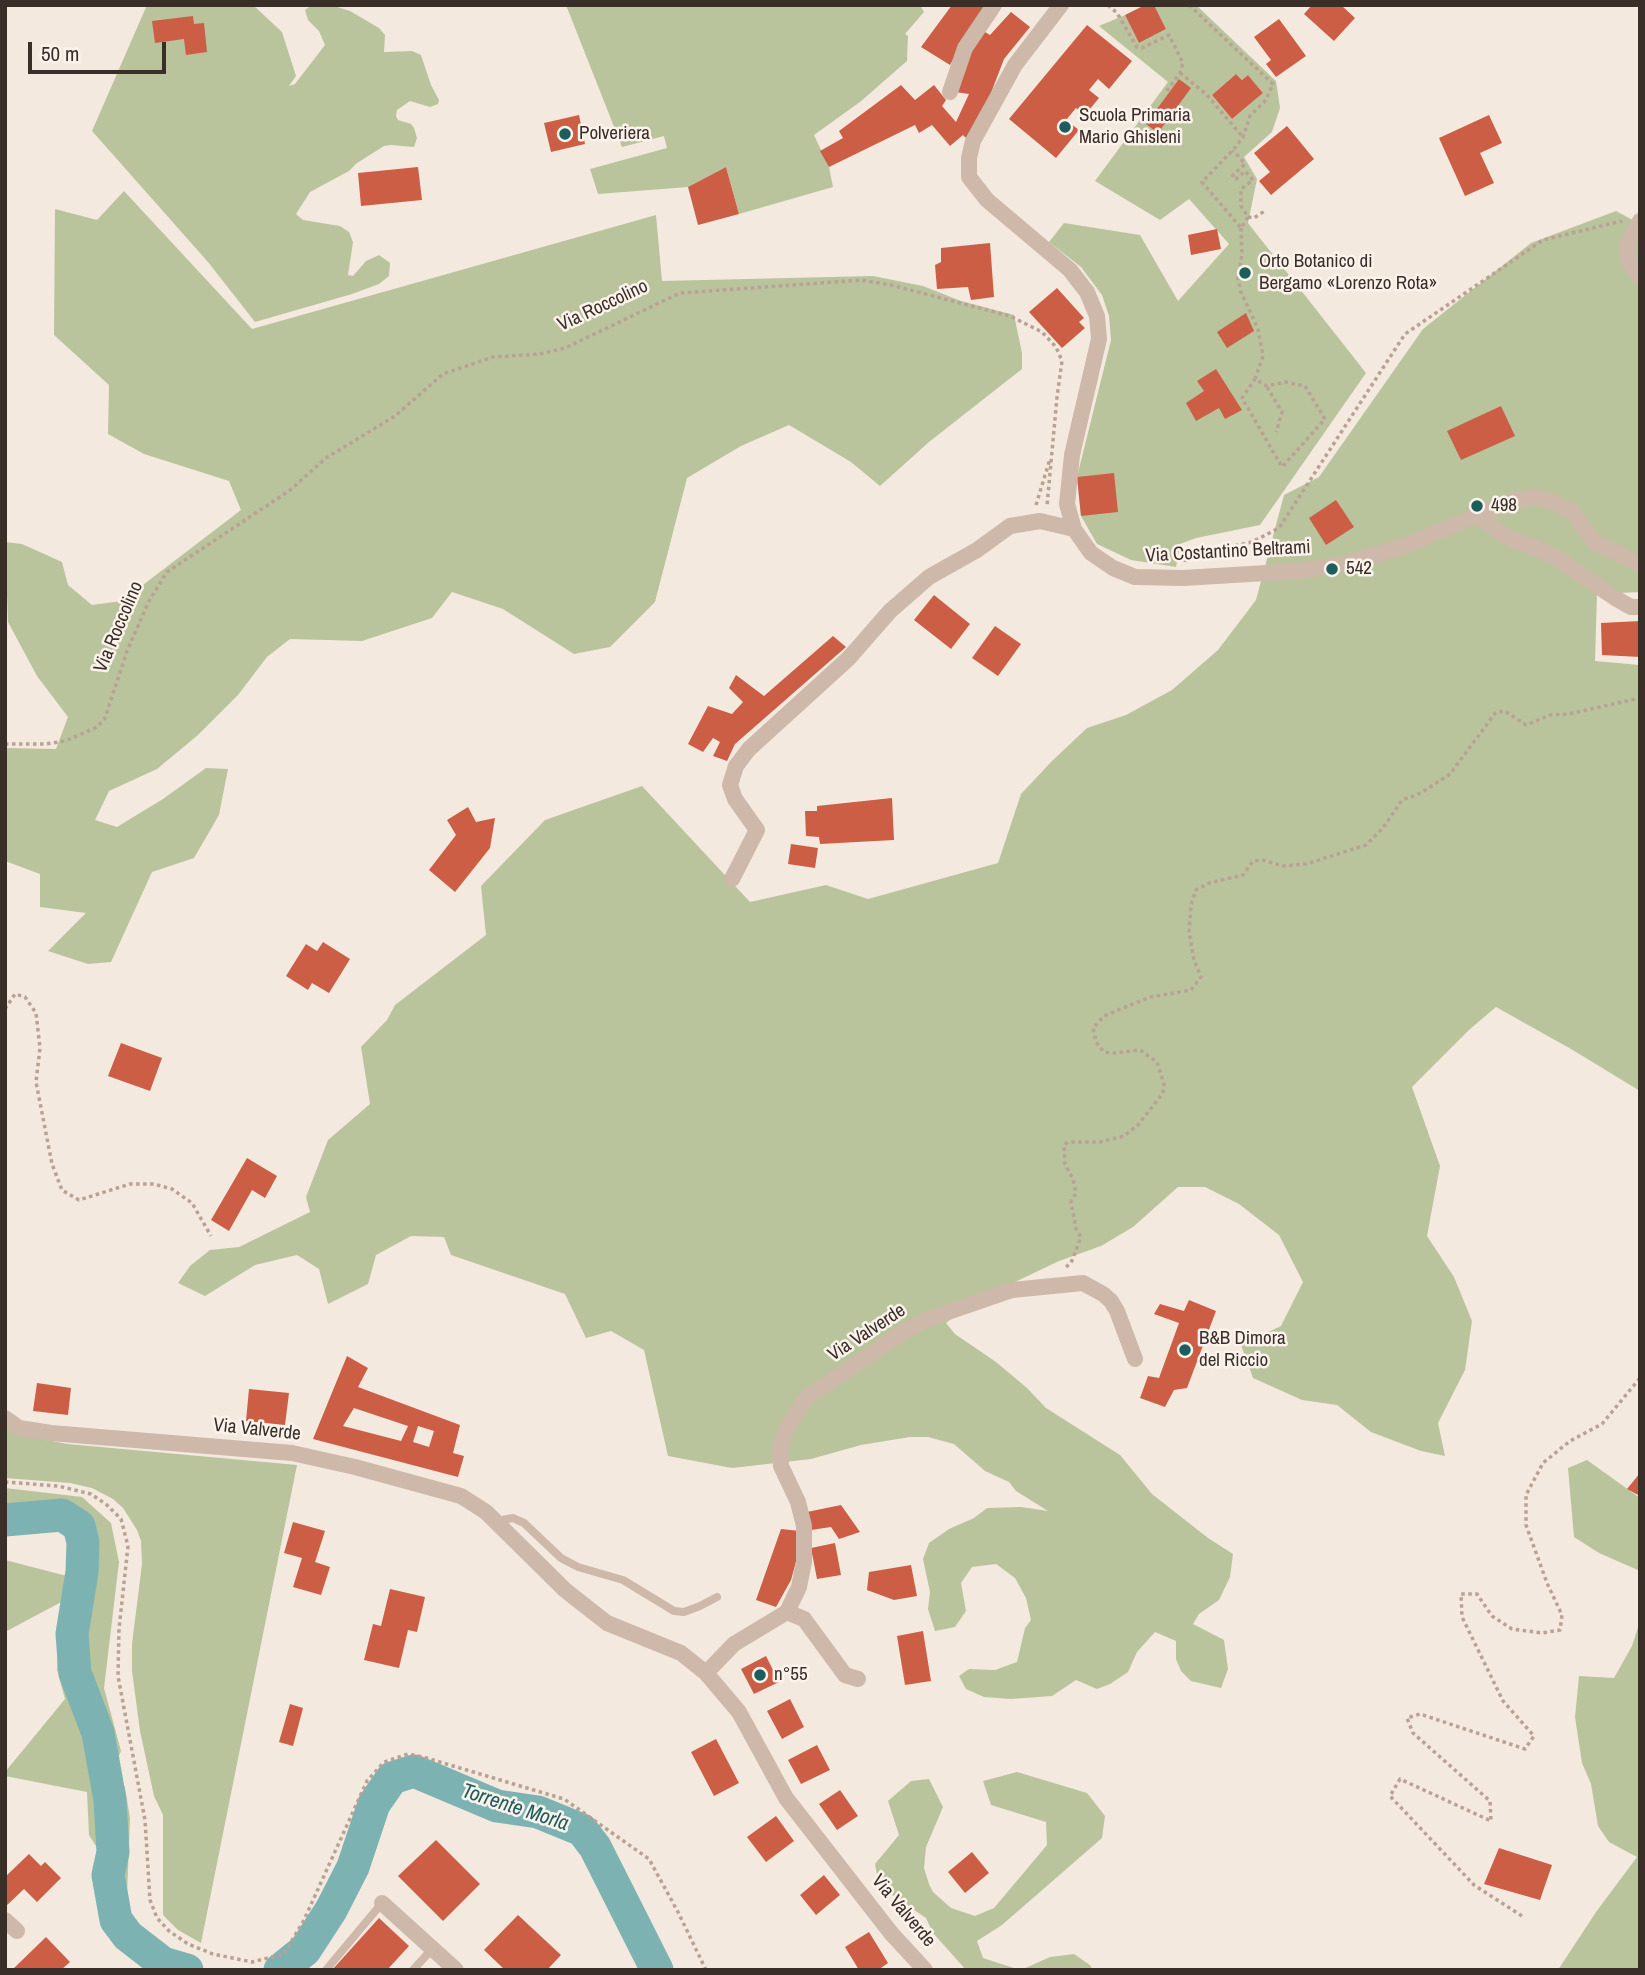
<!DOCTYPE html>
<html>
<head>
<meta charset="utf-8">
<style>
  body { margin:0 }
  #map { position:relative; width:1645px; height:1975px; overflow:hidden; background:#f4e9de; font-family:"Archivo Narrow",sans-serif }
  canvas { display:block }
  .frame { position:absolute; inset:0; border:7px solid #3a2e29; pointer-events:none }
  .scale { position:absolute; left:28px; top:42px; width:138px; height:32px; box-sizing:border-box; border:4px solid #3a2e29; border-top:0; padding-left:9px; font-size:21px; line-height:24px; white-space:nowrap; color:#3a2e29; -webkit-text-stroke:5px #fbf3eb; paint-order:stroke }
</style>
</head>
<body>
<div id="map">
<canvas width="1645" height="1975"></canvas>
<div class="frame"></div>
<div class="scale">50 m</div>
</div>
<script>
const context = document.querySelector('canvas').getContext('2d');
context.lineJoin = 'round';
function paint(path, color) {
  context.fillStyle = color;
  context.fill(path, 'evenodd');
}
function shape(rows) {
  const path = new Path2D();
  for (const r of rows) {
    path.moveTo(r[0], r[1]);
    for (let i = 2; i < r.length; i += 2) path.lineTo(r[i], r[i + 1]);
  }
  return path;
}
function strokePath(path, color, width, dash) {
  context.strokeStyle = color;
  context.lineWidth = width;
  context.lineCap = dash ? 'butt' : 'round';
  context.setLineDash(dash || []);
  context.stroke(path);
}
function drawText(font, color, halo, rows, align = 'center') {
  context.font = font + ' "Archivo Narrow",sans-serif';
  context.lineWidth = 5;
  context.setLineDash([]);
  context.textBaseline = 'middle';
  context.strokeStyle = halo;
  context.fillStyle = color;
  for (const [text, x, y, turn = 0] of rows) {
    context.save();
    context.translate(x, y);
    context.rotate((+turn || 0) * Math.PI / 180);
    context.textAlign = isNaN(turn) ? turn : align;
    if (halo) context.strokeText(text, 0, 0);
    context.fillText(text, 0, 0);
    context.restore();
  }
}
paint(shape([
  [147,5,253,5,282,32,296,76,289,86,295,84,325,45,319,31,308,20,305,10,312,5,334,6,350,11,379,28,385,35,384,52,412,51,421,55,431,85,439,100,438,104,430,107,410,101,397,110,396,116,398,120,411,124,414,128,417,138,414,147,391,145,384,146,357,163,349,171,310,192,296,214,303,220,340,226,349,232,353,242,348,275,353,276,366,261,379,255,390,263,389,276,379,284,352,294,255,322,208,262,92,131],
  [566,5,920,5,924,12,905,34,908,36,907,61,860,102,814,135,829,167,833,187,739,214,726,167,688,187,598,194,590,169,667,148,664,136,622,147],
  [1154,5,1196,5,1276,81,1280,108,1272,132,1244,157,1257,179,1248,223,1366,373,1260,525,1196,538,1180,544,1176,567,1131,560,1097,544,1081,516,1077,477,1111,340,1109,316,1102,295,1081,267,1049,242,1064,223,1140,235,1178,301,1229,244,1189,199,1160,220,1095,181,1168,82,1099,26,1125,15,1139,43,1166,29],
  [1236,74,1242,80,1248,75,1263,93,1232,119,1212,95],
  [124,191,252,329,656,215,662,281,873,276,923,286,961,301,1014,315,1022,353,1022,369,929,442,880,486,851,462,789,425,741,446,687,478,655,602,610,647,574,654,503,609,452,592,432,618,362,641,290,639,267,657,238,695,198,735,157,769,109,791,95,820,117,827,163,799,206,768,228,769,219,815,194,858,152,872,111,962,88,964,48,951,86,913,40,907,40,874,5,861,5,748,56,749,68,717,37,676,8,622,5,542,22,544,62,562,68,585,92,605,122,601,241,510,229,481,144,454,108,434,109,385,54,335,55,209,97,220],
  [1616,211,1640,224,1640,592,1597,594,1595,661,1640,665,1640,1091,1571,1049,1496,1007,1470,1029,1412,1087,1440,1166,1427,1236,1454,1277,1472,1321,1465,1370,1438,1423,1445,1456,1421,1451,1371,1432,1337,1405,1302,1400,1253,1378,1241,1345,1281,1326,1303,1282,1279,1235,1239,1204,1205,1187,1178,1187,1133,1227,1101,1246,1059,1261,971,1303,946,1323,955,1334,996,1362,1027,1388,1046,1408,1120,1455,1152,1494,1208,1538,1233,1554,1230,1577,1219,1600,1199,1614,1193,1624,1224,1640,1228,1669,1221,1688,1191,1681,1181,1671,1176,1659,1176,1641,1155,1632,1137,1652,1128,1672,1110,1684,1097,1689,1076,1680,1052,1696,1011,1699,984,1697,966,1689,959,1676,969,1669,995,1670,1017,1662,1025,1628,1031,1620,1026,1598,1015,1578,996,1564,972,1567,961,1583,966,1611,955,1627,935,1631,928,1609,930,1592,923,1559,929,1543,949,1529,974,1518,987,1508,1021,1507,1048,1511,1016,1491,1009,1482,985,1471,954,1444,928,1437,910,1437,861,1445,811,1459,732,1468,668,1456,644,1350,611,1331,586,1338,565,1294,451,1255,444,1237,411,1236,376,1255,368,1284,328,1304,319,1269,297,1255,255,1265,205,1296,178,1283,190,1266,210,1250,239,1247,310,1212,306,1197,328,1140,370,1104,361,1047,387,1020,395,1005,486,935,481,886,545,820,642,786,750,902,826,885,868,899,998,863,1021,794,1052,761,1087,728,1126,715,1172,690,1218,650,1256,600,1284,495,1319,477,1423,329,1531,243],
  [5,1428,19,1435,68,1444,297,1465,201,1943,178,1930,163,1915,163,1815,154,1796,140,1731,132,1671,132,1644,142,1564,141,1541,137,1530,123,1508,113,1499,92,1488,70,1483,5,1478],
  [1587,1460,1640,1498,1640,1571,1599,1553,1574,1537,1568,1468],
  [5,1488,82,1497,111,1523,119,1562,104,1688,121,1751,115,1765,125,1788,130,1818,127,1895,89,1835,87,1792,5,1776,5,1772,65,1699,57,1670,58,1632,88,1581,89,1546,85,1524,70,1512,39,1514,22,1523,5,1525],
  [5,1560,67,1576,65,1600,5,1632],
  [1640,1621,1640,1970,1558,1970,1596,1912,1637,1857,1609,1842,1598,1826,1591,1784,1582,1763,1575,1717,1579,1676,1614,1678,1632,1646],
  [1017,1772,1087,1793,1105,1816,1102,1838,1002,1925,977,1941,983,1958,1020,1970,966,1970,933,1933,926,1918,879,1886,875,1864,899,1835,888,1801,911,1781,929,1779,943,1807,926,1847,924,1868,929,1884,933,1892,951,1908,975,1916,994,1908,1047,1845,1046,1822,991,1805,983,1781],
  [1074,1954,1090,1965,1093,1970,1021,1970,1050,1957]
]), '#b9c49d');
strokePath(shape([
  [5,1520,62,1515,79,1526,83,1542,82,1572,72,1634,75,1673,98,1733,110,1800,113,1852,108,1875,116,1920,128,1936,163,1963,187,1970],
  [280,1970,305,1950,331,1910,353,1867,374,1804,392,1778,414,1771,497,1806,538,1812,582,1830,595,1847,657,1970]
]), '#7cb3b2', 33);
paint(shape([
  [952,5,986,5,975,20,950,65,921,47],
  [1145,5,1154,5,1166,29,1139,43,1125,15],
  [1312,5,1341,5,1355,18,1334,41,1304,14],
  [1011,12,1030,27,1004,59,991,93,968,140,963,135,950,146,932,125,919,133,915,125,829,167,820,151,843,138,839,131,901,85,915,100,934,85,946,100,942,106,956,122,969,94,955,92,980,29,990,35],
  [193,16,194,24,204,23,207,52,186,55,184,39,155,43,152,21],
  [1279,19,1306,56,1276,77,1266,64,1271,60,1254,37],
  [1087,25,1132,61,1109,89,1098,79,1089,90,1099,98,1085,115,1076,108,1066,120,1079,130,1056,158,1009,119],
  [1236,74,1242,80,1248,75,1263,93,1232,119,1212,95],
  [1179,79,1191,88,1158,133,1146,124],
  [579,115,585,144,551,152,544,123],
  [1489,115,1502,143,1480,153,1494,183,1465,196,1439,138],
  [1287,126,1314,159,1271,195,1259,181,1270,172,1254,153],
  [418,167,422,200,361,206,358,173],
  [726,167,739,214,698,225,688,187],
  [1217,229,1221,249,1191,255,1188,235],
  [990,243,994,297,971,300,968,287,937,289,935,265,941,262,941,248],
  [1057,288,1084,318,1079,322,1085,328,1062,348,1029,312],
  [1246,313,1254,331,1227,348,1217,332],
  [1216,369,1242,410,1225,419,1219,408,1196,421,1186,403,1204,391,1197,381],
  [1501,406,1515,436,1461,460,1447,431],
  [1114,473,1118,512,1081,516,1077,477],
  [1336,500,1354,527,1326,545,1309,518],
  [934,595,970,624,951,649,914,620],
  [1640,621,1640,657,1602,655,1601,623],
  [995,626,1021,644,998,676,972,658],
  [833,636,846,647,735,744,727,761,713,756,720,742,713,738,703,752,688,744,708,706,732,714,743,702,729,688,736,675,764,696],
  [892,798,894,840,820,844,819,837,806,836,805,811,817,811,817,806],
  [468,807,476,822,495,818,490,848,455,892,429,870,456,835,447,820],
  [791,844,818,848,815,868,788,864],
  [323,942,350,959,329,993,312,983,308,990,286,976,306,944,317,951],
  [121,1043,162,1058,150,1091,108,1076],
  [247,1158,277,1176,265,1198,252,1190,229,1231,211,1220],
  [1189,1300,1216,1311,1187,1388,1174,1390,1165,1407,1140,1398,1148,1376,1159,1378,1179,1323,1154,1314,1160,1304,1184,1311],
  [347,1356,368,1368,358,1387,460,1425,453,1453,464,1456,458,1477,313,1439],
  [354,1408,408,1426,401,1441,343,1426],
  [418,1426,434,1431,429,1447,413,1442],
  [37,1383,71,1388,68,1415,33,1411],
  [249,1389,289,1393,285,1425,246,1421],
  [1640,1473,1640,1496,1627,1489],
  [841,1505,860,1532,839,1539,831,1527,811,1530,807,1512],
  [293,1522,325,1531,315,1562,330,1567,321,1595,293,1587,302,1558,284,1553],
  [781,1529,800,1531,797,1558,791,1580,776,1607,756,1600],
  [835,1543,841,1575,817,1579,811,1548],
  [911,1565,917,1596,894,1600,867,1590,869,1572],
  [390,1589,425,1597,417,1632,408,1630,399,1668,364,1660,373,1624,381,1626],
  [923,1631,931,1681,905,1685,897,1636],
  [766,1656,779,1682,754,1694,741,1669],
  [790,1699,804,1727,782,1739,767,1711],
  [290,1704,303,1708,293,1746,279,1742],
  [716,1739,739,1783,714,1796,691,1752],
  [817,1745,830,1770,801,1784,788,1760],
  [840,1790,858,1816,837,1830,819,1804],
  [776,1816,794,1841,766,1862,747,1837],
  [436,1840,480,1884,443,1921,398,1876],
  [1499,1848,1552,1865,1540,1900,1484,1884],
  [972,1852,989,1873,965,1893,948,1872],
  [29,1854,41,1866,45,1862,61,1878,37,1902,24,1889,5,1907,5,1877],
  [824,1875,840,1895,816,1915,800,1895],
  [518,1915,561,1955,547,1970,505,1970,484,1950],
  [379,1918,409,1946,387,1970,332,1970],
  [869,1932,888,1963,878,1970,859,1970,845,1947],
  [46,1937,70,1962,61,1970,12,1970]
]), '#cb5e45');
strokePath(shape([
  [1108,5,1117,13,1137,47,1142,48,1169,35,1183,63,1180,73,1166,92],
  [1189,5,1273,84,1265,101,1250,116,1243,137,1233,150,1202,182,1241,228,1248,217,1241,206,1241,189,1253,180,1245,171,1236,179,1233,178,1233,175,1245,164,1233,150],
  [1180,73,1206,94,1242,136],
  [1248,217,1254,218,1266,210],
  [1241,228,1242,254,1238,279,1241,292,1258,329,1263,356,1255,379,1267,386,1285,382,1305,386,1325,419,1282,467,1242,398,1255,379],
  [1267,387,1282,412,1276,432],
  [1036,505,1050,459],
  [1185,562,1186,556,1252,542,1279,528,1405,334,1543,240,1622,221],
  [5,744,45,744,65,741,97,727,105,718,127,651,149,601,167,572,289,491,326,458,395,416,443,374,493,357,540,354,565,348,680,293,861,280,891,285,1010,316,1042,332,1056,347,1062,361,1057,397,1047,506],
  [5,1009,15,994,25,997,36,1013,40,1048,36,1082,52,1164,62,1190,79,1200,130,1184,154,1184,172,1189,192,1203,211,1236],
  [1066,1267,1071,1263,1081,1237,1076,1229,1071,1202,1076,1193,1073,1179,1065,1164,1064,1145,1068,1142,1100,1142,1124,1136,1138,1125,1163,1093,1164,1084,1157,1062,1140,1050,1114,1053,1104,1052,1096,1042,1093,1028,1104,1016,1138,1002,1151,997,1191,990,1201,977,1194,960,1189,932,1191,905,1196,890,1209,883,1243,875,1253,861,1262,860,1283,866,1306,864,1366,845,1383,828,1402,800,1421,793,1450,774,1496,712,1505,711,1526,725,1550,715,1569,714,1640,698],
  [5,1482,58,1486,91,1494,107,1505,121,1519,128,1546,119,1629,118,1676,145,1820,150,1900,157,1918,169,1931,188,1944,213,1954,252,1962,284,1954,304,1920,367,1781,384,1762,408,1754,423,1757,564,1799,649,1859,678,1912,706,1970],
  [1522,1916,1474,1885,1390,1796,1400,1779,1491,1821,1490,1801,1413,1733,1407,1718,1420,1714,1525,1749,1534,1736,1503,1701,1462,1617,1461,1594,1477,1594,1492,1616,1512,1629,1542,1633,1560,1630,1562,1615,1547,1583,1526,1525,1526,1495,1543,1463,1570,1441,1602,1424,1640,1378]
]), '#b9a193', 3.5, [3.5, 3.5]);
strokePath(shape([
  [496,1521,513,1518,524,1523,561,1558,578,1567,623,1580,674,1611,684,1612,700,1606,717,1597],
  [326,1970,382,1903],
  [413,1970,432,1949]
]), '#cdb8a9', 8);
strokePath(shape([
  [1061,5,1015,65,973,141,969,158,969,177,987,200,1070,270,1087,292,1097,316,1099,339,1072,455,1067,504,1074,529,1091,553,1113,568,1135,577,1183,578,1300,571,1344,564,1407,545,1511,501,1535,497,1553,502,1573,512,1594,542,1640,564],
  [950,92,965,48,994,5],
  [1640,221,1628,242,1628,261,1640,278],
  [1476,516,1505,536,1554,556,1615,598,1631,607,1640,607],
  [732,879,757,830,735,799,730,785,736,766,749,749,849,658,890,611,929,577,977,550,1010,526,1040,521,1074,529],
  [5,1418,19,1428,51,1433,292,1453,355,1467,461,1496,486,1512,565,1590,607,1623,681,1653,706,1673,739,1712,786,1798,891,1933,925,1970],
  [787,1612,799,1587,804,1562,804,1526,798,1502,781,1466,780,1447,786,1430,806,1398,902,1333,928,1319,1012,1290,1083,1283,1103,1294,1111,1301,1117,1311,1135,1359],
  [706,1673,734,1644,787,1612,804,1619,845,1675,858,1679],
  [382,1903,456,1970],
  [5,1920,17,1931]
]), '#cdb8a9', 16);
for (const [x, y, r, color] of [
  [1065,127,7,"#1c5d5e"],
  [565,134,7,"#1c5d5e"],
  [1245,273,7,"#1c5d5e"],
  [1477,506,7,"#1c5d5e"],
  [1332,569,7,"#1c5d5e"],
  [1185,1350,7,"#1c5d5e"],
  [760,1675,7,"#1c5d5e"]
]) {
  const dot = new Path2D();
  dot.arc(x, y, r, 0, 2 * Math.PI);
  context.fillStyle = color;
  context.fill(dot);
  strokePath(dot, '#fbf3eb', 2.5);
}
drawText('19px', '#3a2e29', '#fbf3eb', [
  ["Scuola Primaria",1079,116],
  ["Mario Ghisleni",1079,138],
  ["Polveriera",579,134],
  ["Orto Botanico di",1259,262],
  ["Bergamo «Lorenzo Rota»",1259,284],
  ["498",1491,506],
  ["542",1346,569],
  ["B&B Dimora",1199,1339],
  ["del Riccio",1199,1361],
  ["n°55",774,1675]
], 'left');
drawText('19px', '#3a2e29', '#fbf3eb', [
  ["Via Roccolino",603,306,-25],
  ["Via Costantino Beltrami",1228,552,-3],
  ["Via Roccolino",119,627,-67],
  ["Via Valverde",867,1333,-33],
  ["Via Valverde",257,1430,6],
  ["Via Valverde",903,1911,50]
]);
drawText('italic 21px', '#1c5d5e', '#fbf3eb', [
  ["Torrente Morla",515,1808,18]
]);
</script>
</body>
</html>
